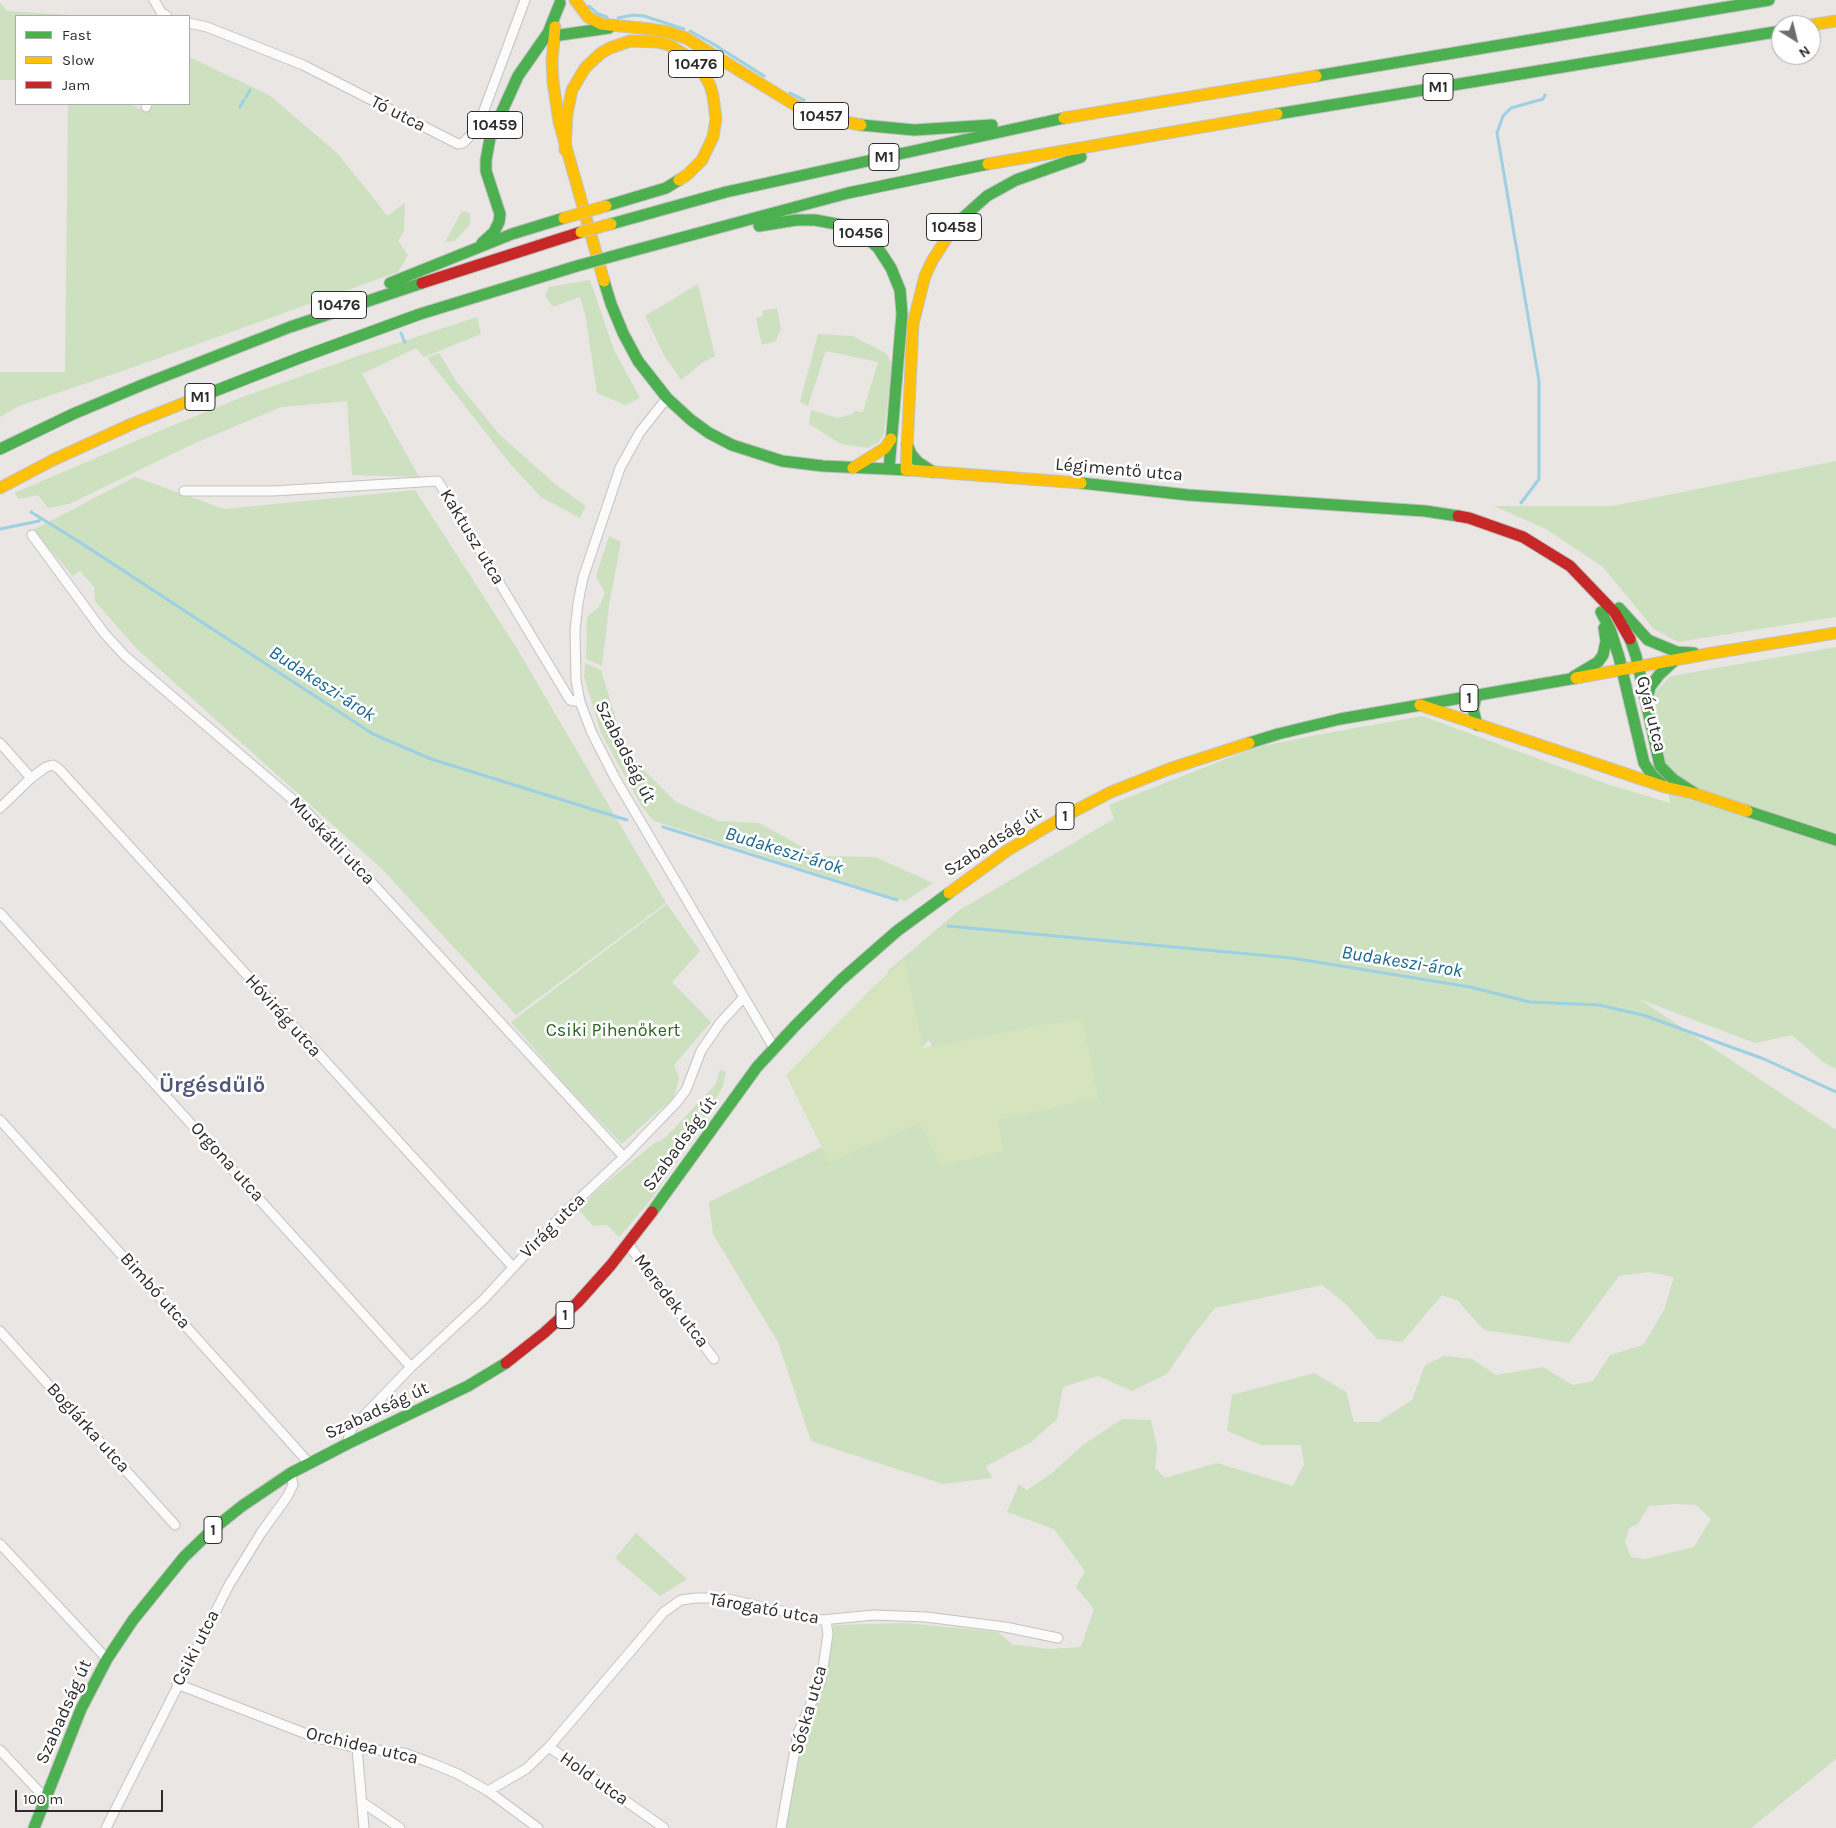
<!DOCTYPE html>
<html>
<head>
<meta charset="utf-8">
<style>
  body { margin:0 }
  #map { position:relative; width:1836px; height:1828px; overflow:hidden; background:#e9e6e3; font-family:Karla,sans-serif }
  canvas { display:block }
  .legend { position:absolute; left:15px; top:15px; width:175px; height:90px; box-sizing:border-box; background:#fff; border:1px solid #ababab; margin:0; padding:6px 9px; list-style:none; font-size:15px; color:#2c2c2c }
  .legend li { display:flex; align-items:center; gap:10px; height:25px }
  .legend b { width:25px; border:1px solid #ababab }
  .north { position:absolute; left:1771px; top:15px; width:50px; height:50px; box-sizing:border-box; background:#fff; border:1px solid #ababab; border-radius:50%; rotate:144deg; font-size:14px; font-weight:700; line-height:20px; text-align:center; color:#2c2c2c }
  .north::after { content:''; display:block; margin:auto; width:18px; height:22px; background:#6e6d6c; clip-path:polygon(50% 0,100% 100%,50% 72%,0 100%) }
  .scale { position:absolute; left:15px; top:1790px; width:148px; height:22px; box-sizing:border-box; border:2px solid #2c2c2c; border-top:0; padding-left:6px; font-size:15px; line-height:18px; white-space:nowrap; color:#2c2c2c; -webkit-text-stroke:4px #fff; paint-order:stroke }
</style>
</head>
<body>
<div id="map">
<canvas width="1836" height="1828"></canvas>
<ul class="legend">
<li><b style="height:6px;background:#4caf50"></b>Fast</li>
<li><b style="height:6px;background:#ffc107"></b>Slow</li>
<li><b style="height:6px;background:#c62828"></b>Jam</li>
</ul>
<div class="north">N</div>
<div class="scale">100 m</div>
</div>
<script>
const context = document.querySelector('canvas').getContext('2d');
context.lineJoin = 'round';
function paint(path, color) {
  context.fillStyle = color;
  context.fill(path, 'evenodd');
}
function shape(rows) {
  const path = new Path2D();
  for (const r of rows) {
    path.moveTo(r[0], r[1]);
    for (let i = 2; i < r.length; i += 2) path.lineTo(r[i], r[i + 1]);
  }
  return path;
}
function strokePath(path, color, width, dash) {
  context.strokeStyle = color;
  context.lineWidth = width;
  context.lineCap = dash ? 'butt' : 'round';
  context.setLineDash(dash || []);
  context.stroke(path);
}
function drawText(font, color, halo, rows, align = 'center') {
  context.font = font + ' Karla,sans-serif';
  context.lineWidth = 5;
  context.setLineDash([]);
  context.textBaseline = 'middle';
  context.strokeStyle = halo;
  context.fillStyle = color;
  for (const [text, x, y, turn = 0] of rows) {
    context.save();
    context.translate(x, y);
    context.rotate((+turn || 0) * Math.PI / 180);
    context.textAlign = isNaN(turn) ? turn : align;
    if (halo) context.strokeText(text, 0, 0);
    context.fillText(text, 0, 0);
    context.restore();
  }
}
paint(shape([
  [0,3,7,11,87,16,16,16,16,80,0,80],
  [189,57,269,95,337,153,376,201,387,216,405,203,404,231,398,241,408,255,398,272,131,368,19,406,0,417,0,372,65,372,68,104,132,104,139,109,154,104,189,104],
  [462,211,470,213,470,224,455,241,445,242],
  [590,280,614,350,640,398,625,405,597,393,585,314,580,297,553,307,545,296,549,287],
  [698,284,715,356,702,363,681,380,664,355,645,316],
  [777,308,781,329,776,341,762,345,756,318,763,316,762,311],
  [477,317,481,334,424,357,416,348,362,374,419,477,352,475,347,401,281,407,193,444,69,504,48,508,38,495,19,499,14,493,147,436,240,398,355,357],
  [818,334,853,336,887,354,892,365,884,433,879,442,868,448,841,444,809,424,811,410,838,418,853,414,855,411,863,412,878,362,826,351,808,406,800,402],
  [439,353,456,381,499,434,555,484,586,506,580,518,541,497,512,466,427,358],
  [1836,461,1836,617,1678,642,1654,629,1603,567,1546,529,1494,506,1613,506],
  [135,477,224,509,415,490,516,647,666,903,516,1015,382,869,137,649,95,601,94,587,80,571,73,576,33,530],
  [609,536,621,542,609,606,602,666,586,659,587,617,599,607,605,593,596,576],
  [1836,647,1836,1069,1822,1061,1792,1035,1755,1043,1639,999,1836,1130,1836,1759,1751,1828,783,1828,804,1725,821,1691,834,1625,906,1623,998,1632,1012,1644,1048,1649,1081,1647,1094,1609,1076,1587,1085,1571,1054,1529,1007,1512,1019,1484,1027,1490,1052,1473,1083,1445,1122,1419,1151,1420,1157,1447,1155,1468,1165,1478,1217,1463,1293,1486,1304,1464,1301,1445,1261,1445,1227,1431,1232,1395,1314,1373,1346,1392,1354,1422,1378,1422,1412,1400,1425,1365,1444,1356,1472,1359,1496,1375,1543,1367,1573,1385,1593,1381,1610,1355,1643,1345,1664,1310,1674,1277,1649,1272,1619,1276,1569,1343,1484,1330,1458,1301,1442,1295,1402,1342,1377,1339,1345,1303,1322,1285,1215,1308,1195,1333,1167,1374,1132,1391,1098,1376,1063,1387,1057,1419,1031,1442,986,1466,992,1478,943,1484,811,1441,778,1342,713,1234,709,1202,822,1147,829,1161,938,1057,929,1040,908,1063,884,999,888,971,958,911,1114,819,1109,805,1254,748,1306,737,1422,716,1607,784,1670,803,1654,693,1671,676],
  [1675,1504,1696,1505,1711,1519,1694,1547,1645,1559,1631,1557,1625,1542,1629,1528,1638,1524,1649,1506],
  [585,663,601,670,626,752,676,802,719,821,759,823,819,856,875,857,933,883,905,901,654,821,642,807,601,733,584,677],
  [667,904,700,951,672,982,711,1022,674,1065,679,1078,674,1097,622,1144,569,1089,511,1022],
  [720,1070,726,1072,722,1088,699,1130,649,1202,619,1237,607,1225,593,1226,579,1210,595,1192,652,1145,666,1137,716,1084],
  [636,1533,687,1579,660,1596,615,1558]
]), '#cde1c0');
paint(shape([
  [904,960,923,1048,1082,1018,1098,1098,998,1120,1003,1151,941,1165,920,1123,829,1162,786,1075,874,986]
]), '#d6e4be');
strokePath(shape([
  [589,6,598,14,607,17],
  [618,18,633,15,644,16,684,29],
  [690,31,715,45,764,76],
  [790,93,804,100],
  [246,97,250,90],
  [240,107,244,100],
  [401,333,405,343],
  [1521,503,1539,479,1539,381,1497,133,1503,116,1511,108,1543,99,1545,95],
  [31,512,78,541,373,734,431,759,627,820],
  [0,529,39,521,41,518],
  [663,827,897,900],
  [948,926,1292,958,1470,987,1530,1002,1599,1005,1643,1015,1764,1059,1836,1092]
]), '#9ed0e3', 3);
const street = shape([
  [154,0,161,12,167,16],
  [189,23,207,27,303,65,458,144,463,143,469,137,480,121,525,0],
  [146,107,147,104],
  [667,398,640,432,620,468,583,578,578,603,575,630,576,680,580,702,592,733,615,778,774,1048],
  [184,491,273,491,438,481,570,700,580,702],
  [32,535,104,633,125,656,305,810,624,1157],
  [0,743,31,778],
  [0,808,31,778,46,767,53,765,59,769,513,1267],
  [0,913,411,1367],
  [0,1120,309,1463],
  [628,1244,714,1359],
  [0,1331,175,1525],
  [347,1444,351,1429,411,1367,484,1299,562,1215,624,1157,676,1103,686,1090,701,1051,720,1023,744,997],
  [0,1544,107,1659],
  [177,1684,317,1738,357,1748,404,1753,434,1764,458,1774,488,1791,538,1828],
  [549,1747,664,1828],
  [357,1748,364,1828],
  [0,1750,46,1799],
  [488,1791,526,1769,549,1747,664,1612,681,1600,696,1598,723,1598,822,1620,874,1615,926,1617,1005,1627,1058,1638],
  [362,1802,400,1828],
  [106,1828,229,1585,261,1533,287,1497,293,1485,291,1473],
  [781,1828,798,1733,821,1681,828,1634,826,1620]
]);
const fast = shape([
  [553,36,609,28],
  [1316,76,1769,0],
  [1277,114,1781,31],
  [861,125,914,130,992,125],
  [606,206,666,188,679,180],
  [611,224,726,192,1064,118],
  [759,226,796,220,815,220,847,226,868,239,878,248,891,268,900,290,902,314,889,469],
  [950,233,957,223,987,196,1016,180,1081,157],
  [482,243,494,232,499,222,500,214,486,171,486,160,490,138,518,76,548,33,560,3],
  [628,252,848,193,988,164],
  [604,281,611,304,623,333,638,361,667,398,691,420,709,433,732,445,782,461,823,466,909,470],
  [390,283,512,234,564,218],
  [194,399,302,357,420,314,577,266],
  [907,444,911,454,918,462,933,472],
  [0,449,73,414,142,385,290,327,422,283],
  [1081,483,1188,495,1425,511,1458,516],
  [1619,608,1648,640,1677,652,1694,653],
  [1601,612,1610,629,1619,657,1644,763,1652,775,1661,783],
  [1630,639,1636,656,1660,766,1673,779,1696,794],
  [1573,677,1598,662,1603,655,1606,641,1604,628],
  [1476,697,1473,709,1477,725],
  [1647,700,1650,687,1659,675,1674,661],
  [1249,743,1278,734,1340,719,1576,678],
  [1747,811,1836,840],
  [652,1212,757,1067,795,1026,841,980,897,931,949,893],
  [34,1828,81,1709,107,1659,133,1620,184,1557,212,1530,242,1506,291,1473,347,1444,468,1386,506,1363]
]);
const slow = shape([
  [575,0,588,17,601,24,650,29,668,32,686,38,795,105,830,119,861,125],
  [1811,25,1836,21],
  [555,27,552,61,553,82,559,122,604,281],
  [1064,118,1316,76],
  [565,150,567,114,572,90,585,68,601,53,610,48,630,41,658,42,669,45,687,56,701,70,710,85,713,96,716,119,713,137,702,160,687,175,679,180],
  [988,164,1277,114],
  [853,468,885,448,891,439],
  [906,470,913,324,925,276,932,261,950,233],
  [909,470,1081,483],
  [0,488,53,460,134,423,194,399],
  [1576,678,1707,654,1836,633],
  [1420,705,1665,787,1696,794,1747,811],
  [949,893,1008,850,1065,816,1111,792,1169,769,1249,743]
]);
const jam = shape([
  [422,283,581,232],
  [1458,516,1469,518,1523,537,1570,566,1615,613,1630,639],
  [506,1363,544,1333,578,1302,611,1265,652,1212]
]);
strokePath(street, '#c4c3c2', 11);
strokePath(fast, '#c4c3c2', 13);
strokePath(slow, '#c4c3c2', 13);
strokePath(jam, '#c4c3c2', 13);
strokePath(street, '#fcfbfb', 9);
strokePath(fast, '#4caf50', 11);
strokePath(slow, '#ffc107', 11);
strokePath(jam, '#c62828', 11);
const fastBridge = shape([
  [577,266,628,252]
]);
const slowBridge = shape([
  [564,218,606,206],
  [581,232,611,224]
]);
strokePath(fastBridge, '#c5c4c2', 13, []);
strokePath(slowBridge, '#c5c4c2', 13, []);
strokePath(fastBridge, '#4caf50', 11);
strokePath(slowBridge, '#ffc107', 11);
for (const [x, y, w] of [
  [696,64,55],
  [1438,87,30],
  [821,116,55],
  [495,125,55],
  [884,157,30],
  [954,227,55],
  [861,233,55],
  [339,305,55],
  [200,397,30],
  [1469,698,18],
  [1065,816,18],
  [565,1315,18],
  [213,1530,18]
]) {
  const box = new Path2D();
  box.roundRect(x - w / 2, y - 13.5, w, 27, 4);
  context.fillStyle = '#fff';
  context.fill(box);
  strokePath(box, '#2c2c2c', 1);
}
drawText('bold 16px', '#2c2c2c', null, [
  ["10476",696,64],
  ["M1",1438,87],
  ["10457",821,116],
  ["10459",495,125],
  ["M1",884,157],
  ["10458",954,227],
  ["10456",861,233],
  ["10476",339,305],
  ["M1",200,397],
  ["1",1469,698],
  ["1",1065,816],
  ["1",565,1315],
  ["1",213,1530]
]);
drawText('18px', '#2c2c2c', '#fff', [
  ["Tó utca",398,114,27],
  ["Légimentő utca",1119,470,5],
  ["Kaktusz utca",472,537,59],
  ["Gyár utca",1651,714,76],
  ["Szabadság út",625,752,63],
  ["Muskátli utca",332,841,46],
  ["Szabadság út",993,842,-33],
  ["Hóvirág utca",283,1016,48],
  ["Szabadság út",680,1144,-54],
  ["Orgona utca",227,1162,48],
  ["Virág utca",553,1226,-45],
  ["Bimbó utca",155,1291,48],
  ["Meredek utca",671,1301,53],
  ["Szabadság út",377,1411,-25],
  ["Boglárka utca",88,1428,48],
  ["Tárogató utca",764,1609,10],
  ["Csiki utca",196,1648,-63],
  ["Sóska utca",809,1710,-74],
  ["Szabadság út",64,1712,-66],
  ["Orchidea utca",362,1746,13],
  ["Hold utca",594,1779,35]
]);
drawText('18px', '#2f6322', '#fff', [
  ["Csiki Pihenőkert",613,1031]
]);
drawText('italic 19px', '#1b6791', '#fff', [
  ["Budakeszi-árok",322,684,33],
  ["Budakeszi-árok",784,851,17],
  ["Budakeszi-árok",1402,962,9]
]);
drawText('bold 22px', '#515779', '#fff', [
  ["Ürgésdűlő",212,1086]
]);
</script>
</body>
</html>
